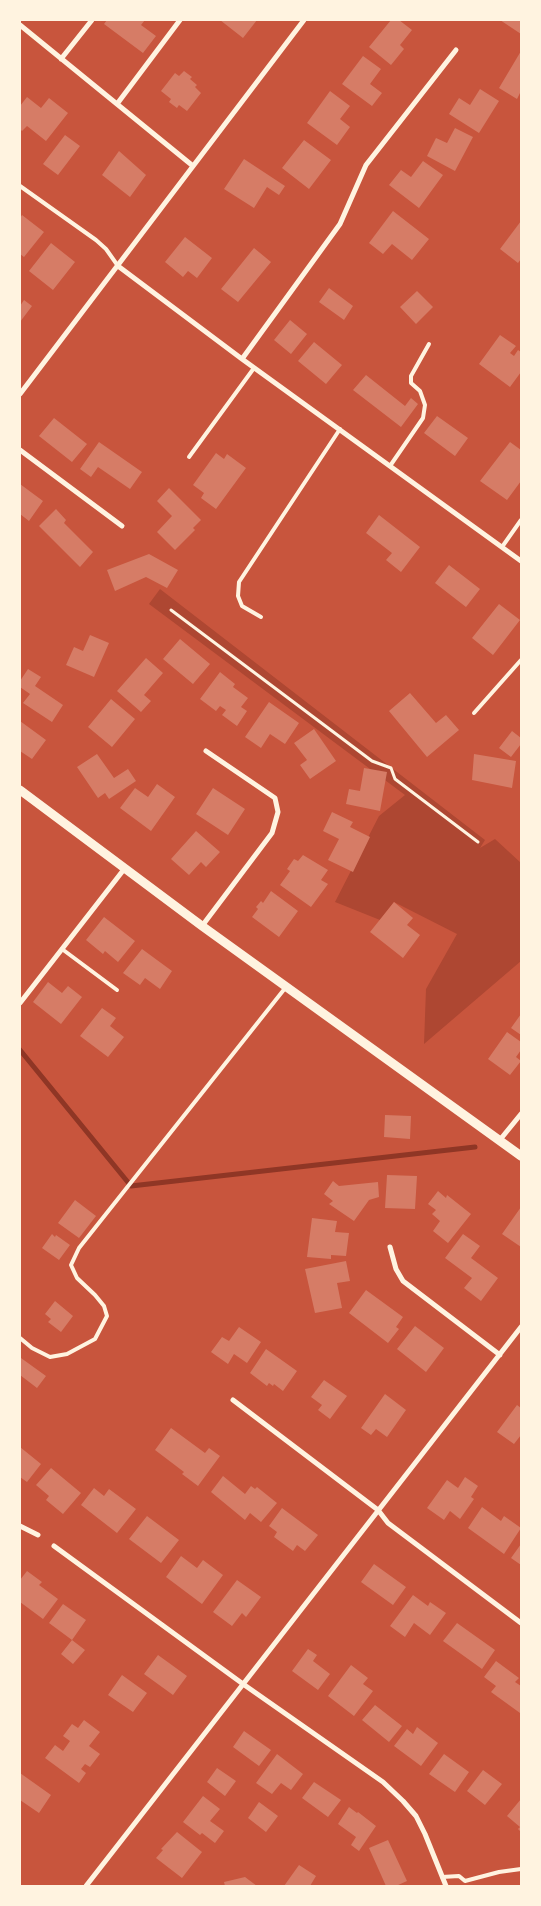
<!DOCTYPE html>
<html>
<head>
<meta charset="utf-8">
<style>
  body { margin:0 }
  #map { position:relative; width:541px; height:1906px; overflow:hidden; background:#c8553d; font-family:"Fira Sans",sans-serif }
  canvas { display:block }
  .frame { position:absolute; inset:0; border:21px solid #fff3e0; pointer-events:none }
</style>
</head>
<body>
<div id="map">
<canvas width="541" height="1906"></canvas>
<div class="frame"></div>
</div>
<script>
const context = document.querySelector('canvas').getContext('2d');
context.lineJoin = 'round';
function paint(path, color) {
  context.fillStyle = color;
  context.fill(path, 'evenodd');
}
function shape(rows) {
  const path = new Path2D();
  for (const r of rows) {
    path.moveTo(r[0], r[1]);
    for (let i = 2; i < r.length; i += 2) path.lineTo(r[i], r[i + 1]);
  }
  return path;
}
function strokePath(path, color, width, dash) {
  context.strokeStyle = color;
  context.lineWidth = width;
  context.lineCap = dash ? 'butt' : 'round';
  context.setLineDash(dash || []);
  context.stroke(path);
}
paint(shape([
  [160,589,485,840,480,848,495,839,521,863,521,961,424,1044,426,989,457,934,394,902,380,920,335,902,379,816,405,795,149,604]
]), '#ae4732');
strokePath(shape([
  [20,1050,131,1186,475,1147]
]), '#8f3625', 5);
paint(shape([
  [107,20,145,20,141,25,156,36,143,53,104,24],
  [220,20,257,20,243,38],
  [391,20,399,20,412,30,400,45,404,49,391,65,369,47],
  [500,20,521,20,521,34],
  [521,51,521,91,517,99,499,88],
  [363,56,381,69,370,84,382,93,372,106,342,84],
  [184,71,192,77,190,79,197,85,195,87,201,93,187,111,179,105,177,108,169,102,171,99,161,91,175,73,179,76],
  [480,89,499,101,479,133,449,114,459,98,470,105],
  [330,91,350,106,340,119,350,127,337,145,307,123],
  [27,97,41,108,49,98,68,113,46,141,27,126,22,131,20,129,20,106],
  [455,128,473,137,455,171,427,156,436,138,447,143],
  [65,135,80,146,58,175,43,164],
  [304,140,331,160,309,189,282,168],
  [119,151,146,175,130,197,102,175],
  [244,159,285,186,279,195,267,187,254,208,224,189],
  [423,161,443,175,419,208,389,185,401,170,411,177],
  [393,211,429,239,412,260,392,244,383,254,369,243],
  [22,215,44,232,24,257,20,254,20,218],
  [521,221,521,259,518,263,500,249],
  [185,237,212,258,197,278,188,271,183,277,165,262],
  [51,243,75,262,53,290,29,271],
  [254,248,271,262,238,302,221,289],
  [329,288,353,306,344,320,319,302],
  [417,291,433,307,416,324,400,307],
  [24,300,32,306,20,322,20,306],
  [290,320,307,334,291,354,274,340],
  [500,335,516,346,510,353,514,356,518,350,521,352,521,372,510,387,479,364],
  [314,342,342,365,326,384,298,361],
  [366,375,405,406,411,398,418,404,401,427,353,390],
  [437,416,468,438,455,456,424,433],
  [54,418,87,444,72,462,39,436],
  [99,442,142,472,130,489,98,467,91,477,80,469],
  [510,442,521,450,521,481,507,500,480,481],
  [216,453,224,459,227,454,246,468,216,509,201,498,204,493,193,485],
  [20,484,43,501,29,521,20,514],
  [169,488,201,520,193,528,195,530,175,550,157,532,172,516,157,501],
  [56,509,66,520,64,523,93,552,80,567,39,526],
  [379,515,420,547,401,572,386,560,392,553,366,533],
  [149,554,178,570,167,588,146,577,115,591,107,570],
  [449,565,480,589,466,607,435,583],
  [499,604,520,620,493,655,472,638],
  [90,635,109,643,94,677,66,665,74,647,83,651],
  [180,639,210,664,193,684,163,659],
  [146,658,163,673,144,695,151,701,141,712,117,691],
  [28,669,41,677,35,686,63,705,52,722,23,703,30,694,20,687,20,681],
  [220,672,235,684,233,687,248,698,241,707,247,711,237,726,222,715,226,710,220,706,216,711,200,699],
  [410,693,436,723,446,715,459,730,427,757,389,711],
  [111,699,135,719,112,747,88,727],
  [269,702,299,723,285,744,270,734,261,748,245,737],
  [20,721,46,740,32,759,20,751],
  [314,729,336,761,310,779,300,765,307,760,294,743],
  [512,731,521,738,521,744,511,757,499,748],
  [97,754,114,778,128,769,136,781,109,799,105,793,98,798,77,767],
  [474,754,516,761,512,788,472,780],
  [364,768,387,772,380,811,346,804,349,789,360,791],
  [157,784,175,797,151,831,120,808,135,788,148,797],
  [213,788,245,809,228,835,196,814],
  [332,812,353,822,350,827,370,837,353,872,328,860,339,839,323,831],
  [196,831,220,852,206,867,201,862,189,875,171,859],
  [303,855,328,870,321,880,328,884,311,907,280,885,290,871,287,869,294,859,298,861],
  [271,891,298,911,279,937,252,917,258,909,256,907,261,901,263,903],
  [394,902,413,918,407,925,420,935,403,958,370,932],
  [104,917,135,941,118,962,105,951,103,954,86,940],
  [142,949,172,971,160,989,145,978,140,985,123,973],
  [48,982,62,993,68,986,82,997,61,1024,33,1002],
  [102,1008,116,1018,110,1026,124,1037,108,1057,80,1036],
  [521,1014,521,1035,511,1028],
  [507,1032,521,1042,521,1050,516,1057,521,1061,510,1075,488,1059],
  [385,1115,411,1116,410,1139,384,1137],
  [387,1175,417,1176,415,1209,385,1208],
  [333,1181,339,1186,378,1182,379,1197,369,1200,354,1221,329,1204,333,1201,324,1194],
  [438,1191,446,1198,447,1195,471,1214,448,1243,433,1231,440,1221,432,1214,436,1210,428,1204],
  [75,1200,96,1216,79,1238,58,1223],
  [521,1207,521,1247,502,1234],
  [312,1218,337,1221,335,1232,349,1233,346,1256,331,1255,331,1259,307,1257],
  [52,1234,55,1237,56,1235,70,1245,59,1260,42,1248],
  [463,1234,480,1246,471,1258,498,1278,481,1301,464,1288,472,1278,445,1258],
  [346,1261,350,1281,337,1283,342,1308,315,1313,305,1269],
  [366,1290,403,1317,396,1327,399,1329,388,1343,349,1313],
  [55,1301,73,1316,61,1332,48,1322,51,1319,45,1314],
  [415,1326,444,1348,426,1372,397,1349],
  [239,1327,261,1342,247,1363,234,1354,228,1364,211,1352,222,1337,229,1341],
  [266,1349,297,1371,283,1391,274,1384,273,1386,269,1383,267,1386,250,1373],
  [21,1358,46,1376,37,1388,20,1375],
  [324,1380,347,1396,330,1419,318,1410,322,1405,311,1397],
  [385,1394,406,1410,387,1437,376,1429,371,1435,361,1428],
  [517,1405,521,1408,521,1435,514,1444,497,1432],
  [171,1428,205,1453,209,1448,220,1456,198,1486,182,1474,184,1472,155,1450],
  [20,1447,41,1464,27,1482,20,1477],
  [51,1468,81,1493,63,1514,46,1500,49,1496,36,1485],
  [223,1476,245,1494,251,1486,255,1489,257,1487,277,1503,261,1522,250,1513,245,1520,211,1492],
  [465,1477,478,1486,471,1497,474,1499,460,1519,450,1511,444,1520,427,1508,447,1480,458,1488],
  [94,1488,104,1496,109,1489,136,1509,117,1533,81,1505],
  [482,1507,501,1521,504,1516,521,1528,504,1554,468,1528],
  [282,1508,318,1535,305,1551,297,1545,293,1551,274,1537,277,1532,269,1526],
  [147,1516,179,1540,161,1563,129,1539],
  [521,1544,521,1565,511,1558],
  [181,1556,197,1568,203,1560,223,1575,202,1604,166,1577],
  [374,1564,406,1587,393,1605,361,1582],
  [27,1571,42,1582,39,1585,58,1599,43,1619,20,1602,20,1580],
  [237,1580,261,1597,246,1617,242,1613,232,1626,213,1612],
  [413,1595,428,1606,430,1602,446,1613,430,1635,414,1623,405,1637,390,1626],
  [63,1604,86,1620,72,1640,49,1623],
  [457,1623,495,1650,482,1669,443,1641],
  [72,1640,85,1650,73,1664,61,1654],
  [308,1649,317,1655,313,1661,330,1674,318,1690,292,1671],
  [158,1655,187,1676,173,1695,144,1674],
  [496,1661,519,1678,515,1682,521,1686,520,1713,491,1692,496,1686,484,1677],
  [351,1665,368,1678,363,1684,373,1691,354,1716,328,1696],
  [122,1675,147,1693,133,1712,108,1695],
  [375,1705,402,1726,389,1742,362,1720],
  [84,1720,100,1732,89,1746,100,1754,90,1767,85,1764,81,1769,86,1773,79,1783,45,1758,55,1745,63,1751,70,1741,63,1736,72,1724,78,1728],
  [417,1727,438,1743,421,1766,394,1746,407,1729,413,1734],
  [244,1731,271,1750,259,1766,233,1747],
  [277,1754,303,1774,291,1790,281,1783,272,1794,256,1783],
  [444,1754,469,1772,455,1792,429,1774],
  [217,1768,236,1781,225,1796,207,1782],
  [483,1770,502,1784,485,1805,467,1791],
  [20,1773,51,1795,39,1813,20,1800],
  [314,1782,341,1800,328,1817,302,1798],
  [203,1796,220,1809,210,1821,224,1831,215,1843,202,1833,200,1835,183,1822],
  [521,1799,521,1832,518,1829,520,1827,507,1816],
  [259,1802,278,1816,266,1832,248,1818],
  [349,1807,357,1813,358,1812,376,1826,359,1851,351,1845,356,1837,338,1824],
  [177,1832,202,1852,182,1878,156,1858,163,1850,161,1849],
  [388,1840,407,1881,396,1886,386,1886,369,1848],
  [299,1865,316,1876,310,1886,284,1886],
  [245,1877,257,1886,225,1886,224,1882]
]), '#d67c66');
strokePath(shape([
  [171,610,372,761,391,768,395,779,478,842]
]), '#fff3e0', 3);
strokePath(shape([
  [20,186,96,240,106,249,118,266],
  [189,457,254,368],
  [390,466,423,418,425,405,420,391,411,383,411,376,429,344],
  [502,547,521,520],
  [261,617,242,606,238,596,239,582,340,429],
  [474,713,521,660],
  [62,949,117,990],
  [20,1338,32,1348,50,1357,67,1354,95,1339,107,1316,104,1306,95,1295,77,1278,71,1265,79,1248,286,987],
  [442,1877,459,1876,465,1881,499,1872,521,1869]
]), '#fff3e0', 4);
strokePath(shape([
  [20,25,193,166],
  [61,59,92,20],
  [117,104,180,20],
  [118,266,242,359,521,561],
  [242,359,340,224,366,165,456,50],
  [20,394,304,20],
  [20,450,122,526],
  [202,926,272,833,278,812,275,798,206,751],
  [20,1003,125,868],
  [499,1141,521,1114],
  [390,1247,396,1269,403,1281,500,1355],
  [233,1400,378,1510,388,1523,521,1623],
  [20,1526,38,1535],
  [54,1546,243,1684,383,1782,403,1801,416,1816,425,1834,446,1886],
  [86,1886,521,1327]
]), '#fff3e0', 5);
strokePath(shape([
  [20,790,202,926,521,1156]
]), '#fff3e0', 9);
</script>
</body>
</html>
